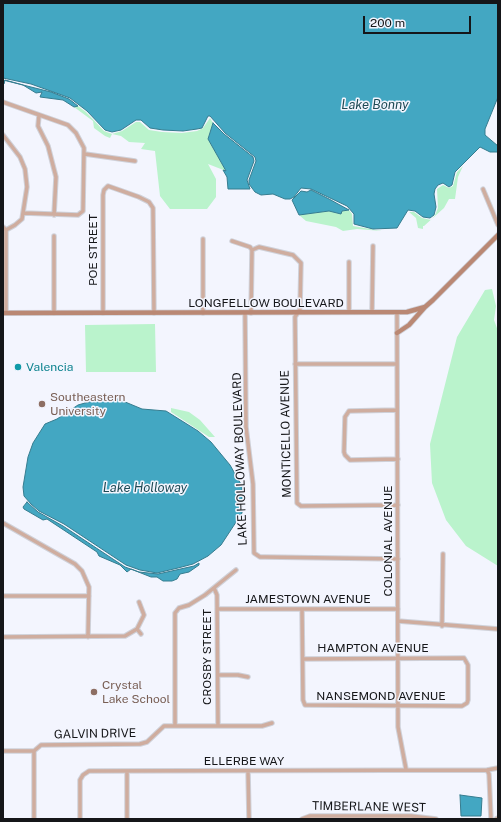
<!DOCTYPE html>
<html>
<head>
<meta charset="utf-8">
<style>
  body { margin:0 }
  #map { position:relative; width:501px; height:822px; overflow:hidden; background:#f3f5fe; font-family:"Public Sans",sans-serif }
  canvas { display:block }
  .frame { position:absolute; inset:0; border:4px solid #151619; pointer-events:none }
  .scale { position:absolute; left:363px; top:16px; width:108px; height:18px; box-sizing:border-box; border:2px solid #151619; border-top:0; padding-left:5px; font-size:12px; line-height:14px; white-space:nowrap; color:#151619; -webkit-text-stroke:3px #f3f5fe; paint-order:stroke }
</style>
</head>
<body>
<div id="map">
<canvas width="501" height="822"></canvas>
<div class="frame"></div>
<div class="scale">200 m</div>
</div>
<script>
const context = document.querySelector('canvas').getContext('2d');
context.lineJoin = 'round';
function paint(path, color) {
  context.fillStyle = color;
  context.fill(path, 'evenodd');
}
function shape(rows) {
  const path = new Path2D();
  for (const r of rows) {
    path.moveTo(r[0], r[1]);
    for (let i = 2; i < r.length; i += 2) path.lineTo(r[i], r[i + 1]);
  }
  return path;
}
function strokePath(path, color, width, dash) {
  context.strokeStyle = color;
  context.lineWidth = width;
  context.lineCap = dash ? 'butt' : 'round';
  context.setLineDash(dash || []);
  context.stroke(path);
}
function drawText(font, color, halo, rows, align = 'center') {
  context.font = font + ' "Public Sans",sans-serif';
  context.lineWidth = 3;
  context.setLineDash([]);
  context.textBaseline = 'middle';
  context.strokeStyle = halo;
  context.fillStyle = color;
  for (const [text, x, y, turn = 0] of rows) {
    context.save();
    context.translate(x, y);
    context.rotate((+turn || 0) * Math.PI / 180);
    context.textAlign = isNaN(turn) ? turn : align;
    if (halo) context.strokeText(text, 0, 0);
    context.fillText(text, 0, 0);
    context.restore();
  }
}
paint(shape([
  [78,106,86,112,104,131,112,134,122,131,136,122,140,122,149,130,162,132,182,133,197,131,203,128,210,118,213,123,208,139,226,171,208,164,216,179,216,197,207,209,170,209,160,196,155,151,141,149,145,143,129,142,121,136,112,134,110,138,105,136,94,128,93,121,74,107],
  [463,166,458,177,455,199,449,199,444,208,424,226,423,226,423,229,418,228,416,218,409,212,414,212,422,218,431,220,435,215,438,208,437,189,443,185,449,188,453,186,457,172],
  [349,210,352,214,353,226,382,231,357,229,343,231,336,227,306,221,299,215,329,211,341,214,342,211],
  [492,289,496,306,494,320,498,331,498,566,466,546,446,520,432,483,430,444,457,337,485,290],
  [155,324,156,372,86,372,85,325],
  [171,408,189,412,200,420,215,437,209,437,171,412]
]), '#baf3cc');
const water = shape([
  [3,3,498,3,498,97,485,129,485,135,498,146,498,152,490,152,480,147,455,172,452,185,449,187,443,183,438,185,435,189,434,194,436,207,434,215,430,218,423,217,415,211,408,210,397,228,373,229,354,224,354,214,347,206,311,189,301,188,294,197,290,199,285,199,273,194,261,195,255,192,249,184,249,180,256,161,255,157,225,133,210,116,208,116,202,128,197,129,183,131,163,130,150,128,141,120,136,120,121,130,112,132,105,130,87,111,70,98,31,84,3,78,3,3],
  [3,80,51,92,69,99,78,106,74,107,63,100,40,97,42,92,36,93,23,85,5,80,4,84,3,84,3,80],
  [213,123,224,134,253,157,254,161,247,180,250,189,228,189,227,177,223,170,226,171,208,139,213,123],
  [311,190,329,199,349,210,342,211,341,214,329,211,299,215,292,200,301,191,307,192,311,190],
  [99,399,118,399,142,409,166,411,198,431,211,442,230,465,242,486,242,513,221,545,208,556,193,564,178,568,157,573,140,570,126,565,64,524,39,511,31,504,24,496,23,487,28,457,33,443,45,424,57,419,78,405,99,399],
  [27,502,38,512,63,526,125,567,139,572,158,574,194,566,199,563,199,565,189,572,180,574,177,579,172,581,163,581,157,577,151,577,131,569,127,572,120,565,99,556,97,552,47,519,43,520,24,509,23,507,27,502],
  [460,795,482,798,481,816,461,816,460,795]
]);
paint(water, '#43a7c2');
strokePath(water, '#357c8f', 1);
const street = shape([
  [3,102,68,125,76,133,84,148,83,211,78,215,24,213],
  [39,115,38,126,48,146,56,177,54,215],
  [3,135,20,157,25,169,27,187,22,219,15,225,6,230],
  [85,154,135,161],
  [483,189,498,225],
  [3,227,6,230,6,313],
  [232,241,250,247,252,250],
  [252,250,259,247,293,255,301,263,300,309,295,317,297,503,301,506,398,505],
  [349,312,349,262],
  [372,312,373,246],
  [54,313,54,236],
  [103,313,103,195,104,190,108,186,139,197,149,202,153,208,154,313],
  [203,313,203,239],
  [245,313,246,427,253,484,254,553,260,557,265,557,398,559],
  [251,313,252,250],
  [397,313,398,727,406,769],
  [295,364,397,364],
  [397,410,349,411,345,417,344,452,345,455,350,460,398,459],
  [3,523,75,564,82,571,89,587,88,637],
  [214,588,217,595,218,726],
  [3,596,89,596],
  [217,609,398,609],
  [302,609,303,700,305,705,462,706,467,703,468,700,468,665,464,658,303,659],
  [398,621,498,629],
  [442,626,443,554],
  [137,629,141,634],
  [3,637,125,636,137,629,144,615,139,602],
  [218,675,238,675,248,677],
  [175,726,175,613,179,608,189,605,205,595,236,570],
  [3,751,34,751],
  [34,751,41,745,140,744,147,742,164,726,262,726,272,723],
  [34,751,34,819],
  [487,770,489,774,491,819],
  [127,771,127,819],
  [248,771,249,819],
  [80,819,80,780,83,775,89,771,487,770,498,768],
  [302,819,310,816,411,816,436,819],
  [496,819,498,818]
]);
const secondary = shape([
  [3,313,407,312,425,307,433,300,498,235],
  [397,333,409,325,425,307]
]);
strokePath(street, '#cfd1d9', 5.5);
strokePath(secondary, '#cfd1d9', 6);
strokePath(street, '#cfad9f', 3.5);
strokePath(secondary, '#ba8874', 4.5);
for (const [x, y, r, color] of [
  [18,367,4,"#0f9aa8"],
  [42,404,4,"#8d6e63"],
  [94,692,4,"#8d6e63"]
]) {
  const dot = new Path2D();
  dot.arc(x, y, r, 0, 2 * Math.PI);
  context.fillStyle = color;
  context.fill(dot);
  strokePath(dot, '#f3f5fe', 1.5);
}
drawText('12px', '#151619', '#f3f5fe', [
  ["POE STREET",93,250,-90],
  ["LONGFELLOW BOULEVARD",266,303],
  ["MONTICELLO AVENUE",286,434,-91],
  ["LAKE HOLLOWAY BOULEVARD",240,459,-92],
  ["COLONIAL AVENUE",388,541,-90],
  ["JAMESTOWN AVENUE",308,599],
  ["HAMPTON AVENUE",373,648],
  ["CROSBY STREET",207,657,-90],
  ["NANSEMOND AVENUE",381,696],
  ["GALVIN DRIVE",95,734,-1],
  ["ELLERBE WAY",244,761],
  ["TIMBERLANE WEST",369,807,1]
]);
drawText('12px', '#0d838f', '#f3f5fe', [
  ["Valencia",26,367]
], 'left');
drawText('12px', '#785e54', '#f3f5fe', [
  ["Southeastern",50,397],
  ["University",50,411],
  ["Crystal",102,685],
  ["Lake School",102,699]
], 'left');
drawText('italic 13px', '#1f4b56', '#f3f5fe', [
  ["Lake Bonny",375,105],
  ["Lake Holloway",145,488]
]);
</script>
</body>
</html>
